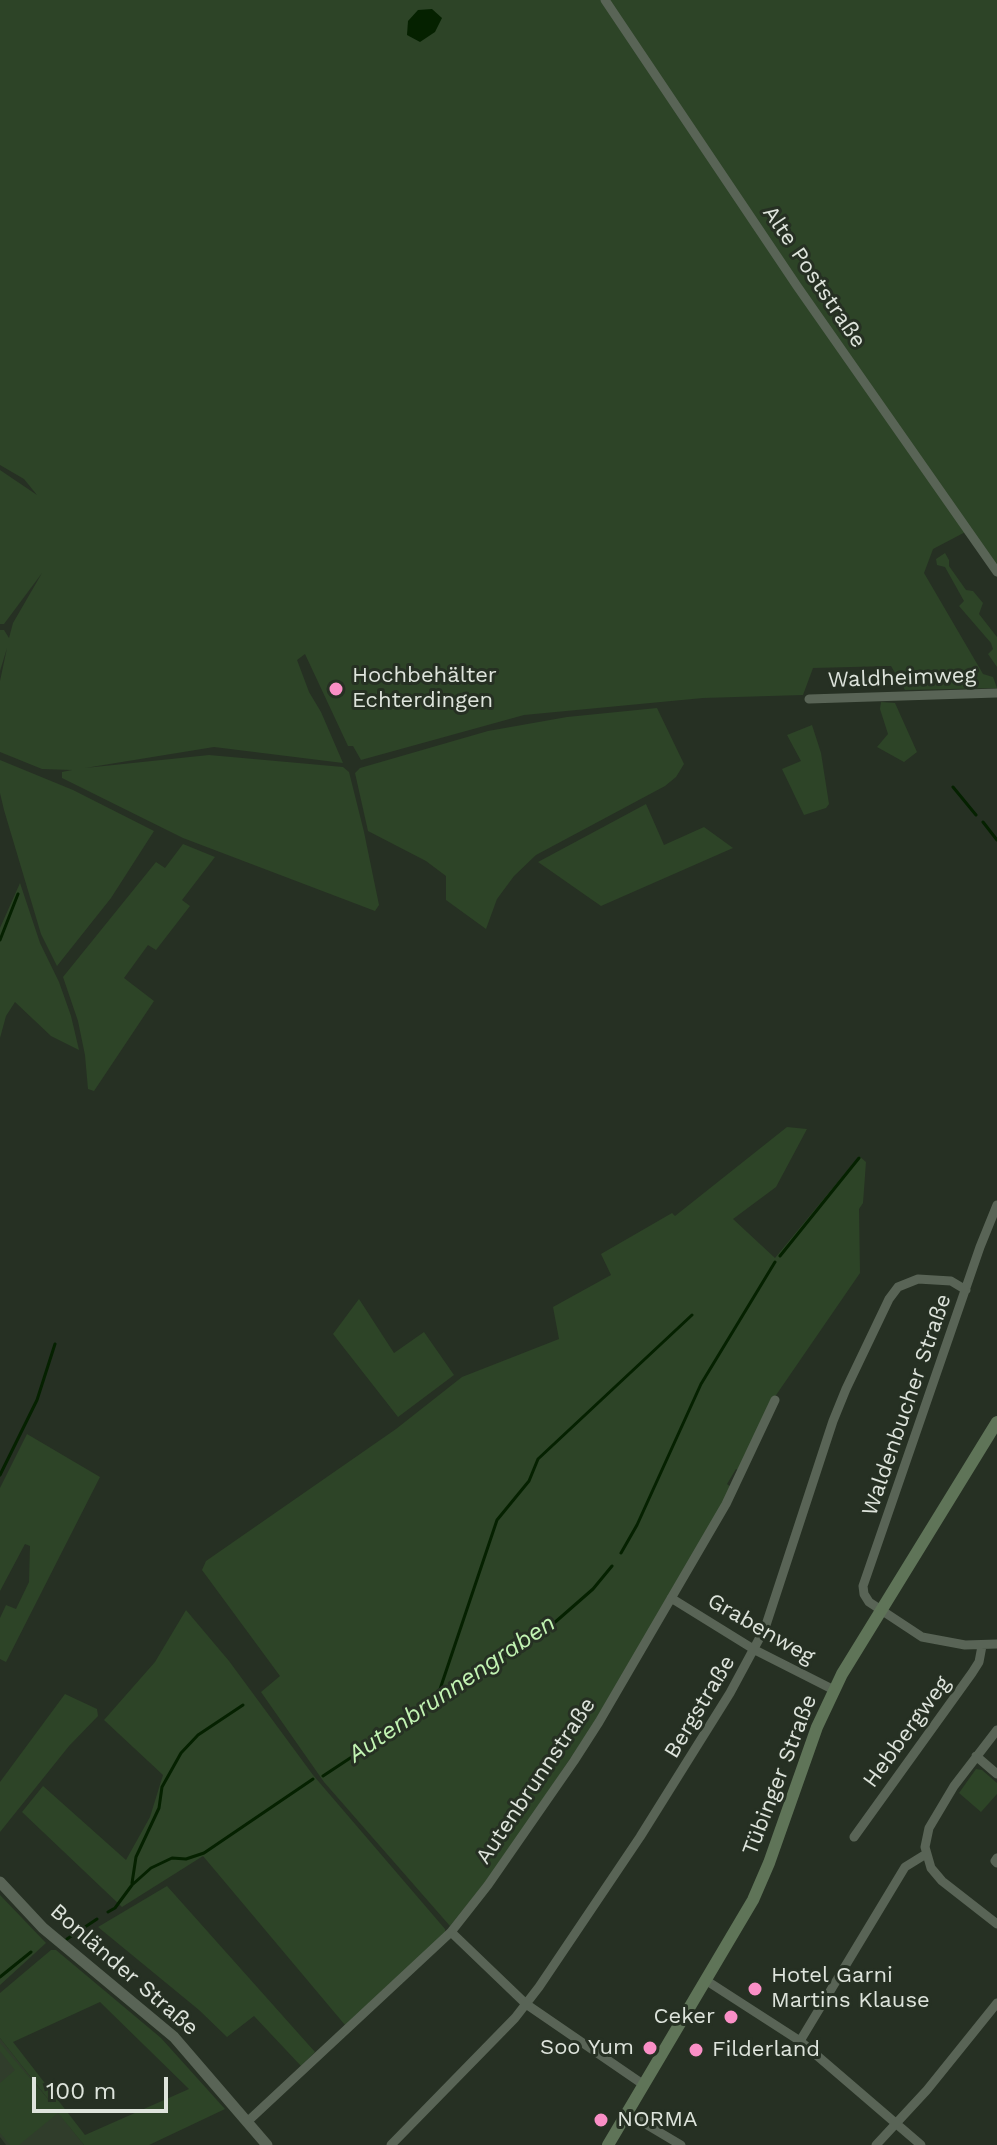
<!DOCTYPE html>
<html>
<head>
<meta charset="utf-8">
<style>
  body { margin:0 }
  #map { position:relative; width:997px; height:2145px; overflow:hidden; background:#263023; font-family:"Work Sans",sans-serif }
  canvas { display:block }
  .scale { position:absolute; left:32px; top:2077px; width:136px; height:36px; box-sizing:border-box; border:4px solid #dee4dc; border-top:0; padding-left:10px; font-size:24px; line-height:28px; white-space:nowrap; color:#dee4dc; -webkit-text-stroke:6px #263023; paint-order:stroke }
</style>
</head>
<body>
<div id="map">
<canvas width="997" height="2145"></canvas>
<div class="scale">100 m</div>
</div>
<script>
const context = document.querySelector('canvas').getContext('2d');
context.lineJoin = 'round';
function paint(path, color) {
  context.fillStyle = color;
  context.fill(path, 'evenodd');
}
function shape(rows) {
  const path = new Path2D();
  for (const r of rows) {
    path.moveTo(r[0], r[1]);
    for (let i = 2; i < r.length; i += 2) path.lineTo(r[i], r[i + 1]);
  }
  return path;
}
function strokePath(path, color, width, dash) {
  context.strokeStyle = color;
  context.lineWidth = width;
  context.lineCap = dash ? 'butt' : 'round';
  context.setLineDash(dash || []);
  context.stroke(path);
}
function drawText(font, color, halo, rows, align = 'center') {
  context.font = font + ' "Work Sans",sans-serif';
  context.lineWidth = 6;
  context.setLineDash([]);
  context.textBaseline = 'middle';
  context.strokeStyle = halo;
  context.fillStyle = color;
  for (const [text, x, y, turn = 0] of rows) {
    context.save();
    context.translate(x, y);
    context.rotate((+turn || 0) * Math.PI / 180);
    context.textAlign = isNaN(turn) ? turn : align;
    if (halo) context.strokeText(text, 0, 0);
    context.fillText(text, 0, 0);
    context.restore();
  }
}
paint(shape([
  [0,2038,84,2145,6,2145,0,2137]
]), '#303d2b');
paint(shape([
  [0,0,997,0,997,567,971,529,933,549,924,573,983,674,993,677,997,688,905,690,891,666,813,668,803,695,703,698,524,715,361,760,353,746,348,746,305,654,297,660,309,692,321,712,343,763,214,747,85,768,209,755,343,767,349,772,364,832,379,905,375,911,183,838,62,778,62,772,72,770,42,769,0,752,0,681,7,648,0,671,0,630,4,630,9,638,13,623,42,573,4,624,0,624,0,470,37,495,24,479,0,465],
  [945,553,949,560,949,566,966,590,973,591,983,603,979,614,997,637,997,667,988,654,993,649,991,643,959,606,964,601,945,567,937,565,936,559],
  [881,702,895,703,917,752,904,762,877,747,888,734,880,709],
  [657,708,684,764,676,777,665,786,536,855,514,876,497,899,486,929,446,900,446,876,426,861,368,831,355,773,360,768,488,731,567,717],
  [812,725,821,753,829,804,826,808,804,815,782,769,801,761,787,735],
  [0,760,73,790,154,831,111,898,57,966,41,934,4,810,0,793],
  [646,804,664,845,704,827,733,848,601,906,538,862],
  [183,844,215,857,182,900,190,906,156,950,148,945,124,978,154,1001,94,1091,88,1089,85,1055,78,1021,63,977,156,862,165,868],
  [20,883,40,943,59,982,71,1016,79,1050,51,1036,15,1002,6,1016,0,1038,0,928],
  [787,1127,807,1129,776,1187,733,1219,775,1258,859,1156,866,1162,863,1203,859,1209,860,1273,772,1401,741,1471,736,1469,727,1484,732,1488,598,1717,498,1866,450,1926,324,1782,261,1692,280,1676,202,1570,206,1561,396,1429,462,1377,559,1339,553,1307,611,1275,601,1254,672,1213,675,1216],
  [359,1299,394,1353,424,1332,454,1375,398,1417,333,1334],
  [27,1434,100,1477,6,1662,0,1659,0,1618,6,1605,16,1609,29,1582,30,1546,25,1544,0,1591,0,1488],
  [186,1610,229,1661,313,1775,445,1929,445,1933,345,2025,203,1856,122,1907,22,1812,43,1786,126,1860,150,1817,163,1775,104,1720,155,1662],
  [65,1694,97,1709,98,1716,69,1746,0,1832,0,1782],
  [976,1769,982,1770,997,1783,997,1794,981,1812,959,1793],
  [167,1886,315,2052,301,2066,254,2016,227,2037,199,2010,98,1927],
  [0,1895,46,1943,0,1985],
  [51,1950,56,1950,161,2038,225,2109,149,2145,84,2145,58,2113,19,2145,10,2145,0,2133,0,2083,15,2070,0,2051,0,2043,52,2104,0,2038,0,1993],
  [100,2002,189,2089,85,2135,13,2042]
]), '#2d4427');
paint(shape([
  [432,9,442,18,435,32,420,42,407,35,408,21,418,10]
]), '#052100');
strokePath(shape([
  [953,787,976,815],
  [983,822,997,840],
  [0,940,18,894],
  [780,1256,859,1158],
  [0,1475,37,1400,55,1344],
  [621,1553,637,1525,701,1384,775,1262],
  [436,1701,497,1520,529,1481,538,1459,692,1315],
  [323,1776,553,1624,593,1589,612,1566],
  [132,1883,136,1857,159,1808,162,1787,181,1753,198,1735,243,1705],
  [108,1912,115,1908,132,1885,151,1868,172,1858,186,1859,204,1853,313,1779],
  [67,1939,97,1919],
  [0,1977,31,1952]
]), '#052100', 3);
strokePath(shape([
  [605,0,797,286,997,572],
  [809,699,997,693],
  [997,1205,980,1247,863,1586,864,1594,869,1602,922,1637,965,1645,997,1644],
  [671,1598,755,1650,834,1690],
  [997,1730,954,1786,929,1828,925,1847,931,1868,942,1881,997,1924],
  [976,1756,997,1774],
  [854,1837,972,1673,979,1662,982,1646],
  [997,1858,995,1861,997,1863],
  [451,1932,526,2004,644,2085],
  [707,1981,800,2041,921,2145],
  [800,2041,905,1867,926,1854],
  [627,2113,681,2145],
  [247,2122,451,1932,488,1885,574,1761,599,1722,726,1504,775,1400],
  [391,2145,515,2018,539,1987,640,1837,730,1693,765,1628,833,1421,846,1389,889,1299,898,1287,918,1279,951,1281,966,1290],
  [876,2145,927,2090,997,2003]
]), '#596456', 9);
strokePath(shape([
  [0,1882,43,1928,174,2037,267,2145]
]), '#596456', 11);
strokePath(shape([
  [608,2145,753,1900,769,1863,817,1727,842,1674,997,1422]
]), '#5f7458', 12);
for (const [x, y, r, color] of [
  [336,689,8,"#fa8fc6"],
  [755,1989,8,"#fa8fc6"],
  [731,2017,8,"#fa8fc6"],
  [650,2048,8,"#fa8fc6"],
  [696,2050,8,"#fa8fc6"],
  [601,2120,8,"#fa8fc6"]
]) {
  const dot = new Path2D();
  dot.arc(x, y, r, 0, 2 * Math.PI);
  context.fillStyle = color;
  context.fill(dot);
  strokePath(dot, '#263023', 3);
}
drawText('22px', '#dee4dc', '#263023', [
  ["Alte Poststraße",814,277,56],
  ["Waldheimweg",902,678,-2],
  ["Waldenbucher Straße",907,1405,-71],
  ["Grabenweg",761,1629,30],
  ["Bergstraße",700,1707,-59],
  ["Hebbergweg",907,1732,-54],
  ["Tübinger Straße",780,1775,-69],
  ["Autenbrunnstraße",536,1781,-56],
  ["Bonländer Straße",124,1970,41]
]);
drawText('22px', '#dee4dc', '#263023', [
  ["Hochbehälter",352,676],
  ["Echterdingen",352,701],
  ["Hotel Garni",771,1976],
  ["Martins Klause",771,2001],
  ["Ceker",715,2017,"right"],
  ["Soo Yum",634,2048,"right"],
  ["Filderland",712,2050],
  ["NORMA",617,2120]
], 'left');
drawText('italic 24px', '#c2f4b3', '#263023', [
  ["Autenbrunnengraben",452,1689,-34]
]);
</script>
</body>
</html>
